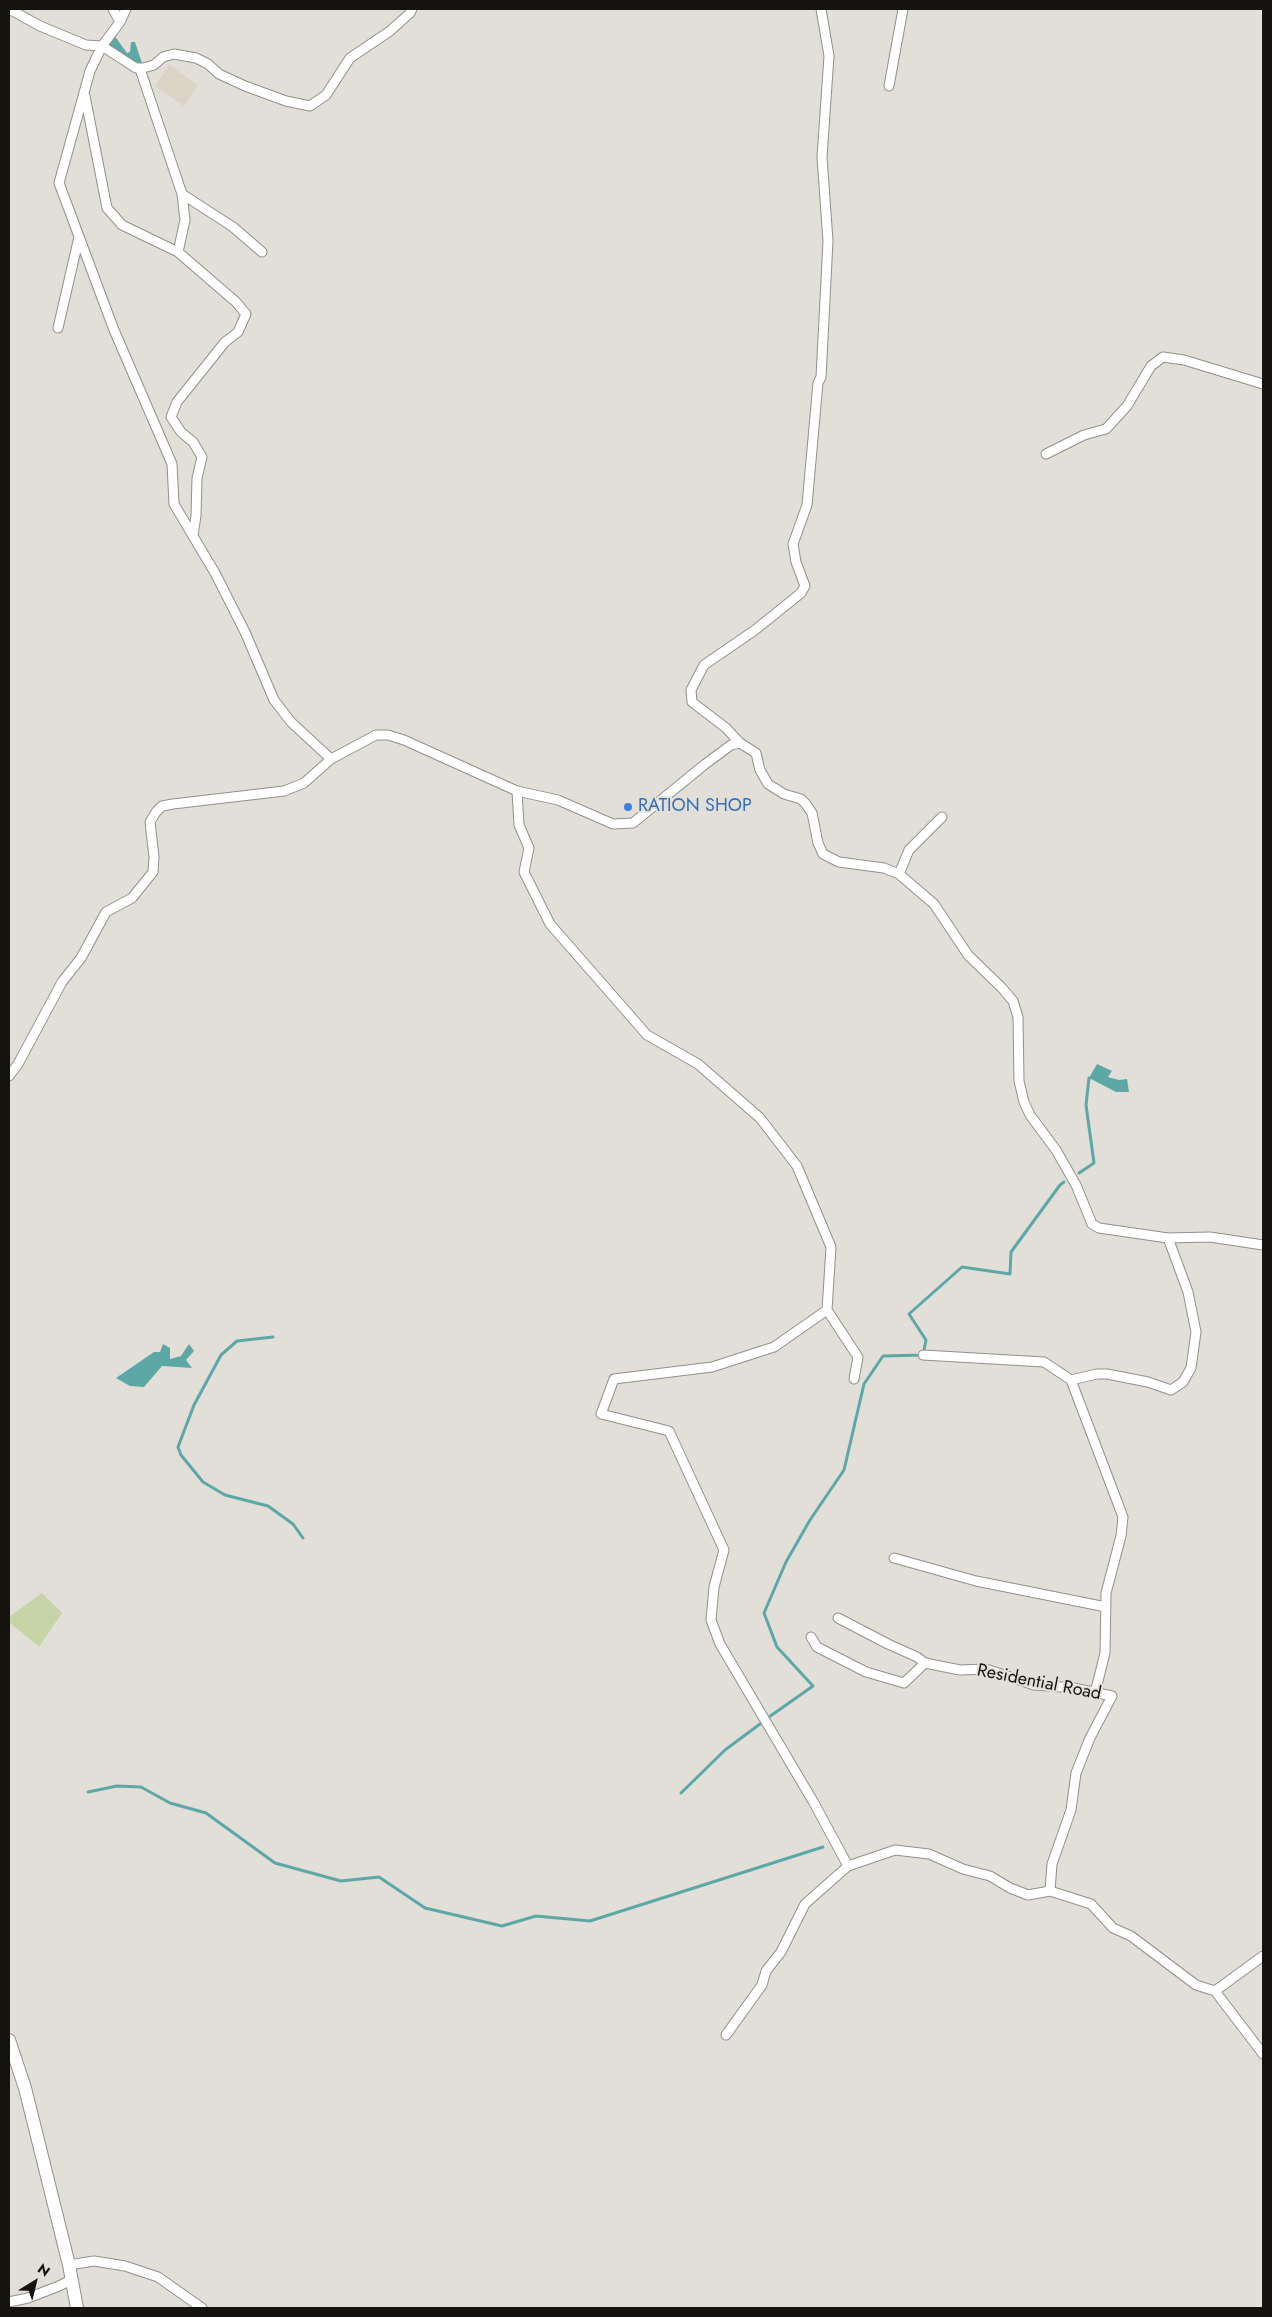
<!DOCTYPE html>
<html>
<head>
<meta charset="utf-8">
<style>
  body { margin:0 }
  #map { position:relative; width:1272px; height:2317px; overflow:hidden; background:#e2dfd9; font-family:Jost,sans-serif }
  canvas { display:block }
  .frame { position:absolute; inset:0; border:10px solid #141310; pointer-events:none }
  .north { position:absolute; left:10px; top:2257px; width:50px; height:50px; -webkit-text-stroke:4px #e2dfd9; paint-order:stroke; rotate:36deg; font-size:14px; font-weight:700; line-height:20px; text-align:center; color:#141310 }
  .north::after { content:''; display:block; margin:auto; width:18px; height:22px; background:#141310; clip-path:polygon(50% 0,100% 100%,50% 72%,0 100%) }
</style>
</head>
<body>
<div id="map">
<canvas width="1272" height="2317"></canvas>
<div class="frame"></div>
<div class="north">N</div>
</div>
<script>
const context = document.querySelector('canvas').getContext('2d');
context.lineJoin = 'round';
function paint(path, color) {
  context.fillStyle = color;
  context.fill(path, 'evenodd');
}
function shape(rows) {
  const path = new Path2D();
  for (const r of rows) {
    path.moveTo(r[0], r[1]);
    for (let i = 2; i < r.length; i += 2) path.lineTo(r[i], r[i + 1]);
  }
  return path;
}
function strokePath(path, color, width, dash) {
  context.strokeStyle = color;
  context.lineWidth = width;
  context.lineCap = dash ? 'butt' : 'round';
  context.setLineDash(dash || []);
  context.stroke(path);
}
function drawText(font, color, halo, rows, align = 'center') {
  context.font = font + ' Jost,sans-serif';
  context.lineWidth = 4;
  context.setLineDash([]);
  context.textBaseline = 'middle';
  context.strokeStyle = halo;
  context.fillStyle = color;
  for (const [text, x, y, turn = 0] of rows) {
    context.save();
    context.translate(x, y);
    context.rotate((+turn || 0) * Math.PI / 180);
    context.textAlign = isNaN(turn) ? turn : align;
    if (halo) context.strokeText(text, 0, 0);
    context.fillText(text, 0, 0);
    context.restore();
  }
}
paint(shape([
  [169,65,198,85,184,106,155,86]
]), '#dad4c7');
paint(shape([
  [42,1593,62,1613,39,1647,9,1622,9,1617]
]), '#c7d4a8');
paint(shape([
  [114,35,127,53,130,52,131,42,135,42,142,63,130,62,108,46],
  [1097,1064,1112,1071,1108,1077,1119,1080,1127,1079,1129,1092,1116,1092,1089,1078],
  [163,1344,170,1348,170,1359,181,1356,189,1344,194,1351,186,1360,192,1368,162,1366,144,1387,130,1386,116,1378,154,1352,160,1352]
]), '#5ea7a7');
strokePath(shape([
  [1079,1173,1094,1163,1086,1105,1089,1078],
  [273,1337,237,1341,221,1355,194,1405,178,1447,181,1455,203,1482,225,1495,268,1506,293,1524,303,1538],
  [769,1717,813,1686,777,1647,764,1613,786,1562,810,1520,844,1470,864,1384,883,1356,923,1355,926,1340,909,1314,962,1267,1010,1274,1011,1252,1060,1185,1064,1182],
  [88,1792,117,1786,141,1787,170,1803,206,1813,275,1863,341,1881,379,1877,425,1908,502,1926,536,1916,590,1921,823,1847],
  [681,1793,725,1750,760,1724]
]), '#5ea7a7', 3);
const street = shape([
  [9,9,40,26,86,45,102,46,136,68,143,68,154,65,163,57,174,54,196,58,208,64,219,74,245,86,286,101,310,106,326,95,350,58,390,31,410,13,412,9],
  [113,9,120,22,102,46,90,71,59,183,114,330,172,464,174,504,215,573,245,632,274,700,291,722,331,759,376,735,388,735,404,740,517,791,558,800,613,824,633,823,704,765,731,745,740,743,756,753,760,770,768,784,784,794,801,799,805,803,812,813,818,843,823,854,839,862,884,868,899,874,934,904,968,955,1002,988,1013,1001,1018,1017,1019,1081,1024,1102,1030,1115,1056,1150,1076,1185,1092,1224,1099,1228,1168,1238,1210,1237,1263,1245],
  [120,22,126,9],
  [140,69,182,194,185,220,178,252],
  [889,86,903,9],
  [85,96,107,208,122,225,178,252,236,302,246,314,238,332,225,342,177,402,171,417,181,432,193,442,202,457,197,478,196,516,193,535],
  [182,194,233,227,262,252],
  [58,328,79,237],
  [1046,454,1084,435,1106,429,1127,406,1151,366,1163,357,1184,360,1263,384],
  [740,743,726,728,692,702,691,690,704,665,755,630,801,593,805,586,796,562,793,544,807,505,818,383,821,377,828,241,822,157,829,56,821,9],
  [517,791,519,825,529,848,524,872,550,924,647,1035,698,1064,760,1118,797,1166,831,1247,827,1310,774,1347,712,1367,614,1379,601,1414,669,1431,724,1550,714,1587,711,1620,720,1644,814,1803,848,1866,895,1850,929,1854,963,1869,990,1876,1010,1888,1028,1895,1050,1891,1091,1904,1113,1928,1131,1936,1196,1985,1215,1991,1263,2054],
  [899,874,909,850,942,817],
  [9,1076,18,1064,62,982,81,958,106,912,132,898,153,872,154,857,150,822,156,812,162,806,173,804,284,791,304,783,331,759],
  [827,1310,858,1357,854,1379],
  [923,1355,1044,1362,1071,1380,1123,1517,1121,1536,1106,1593,1105,1653,1095,1693],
  [1071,1380,1097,1374,1107,1374,1148,1382,1171,1390,1183,1382,1191,1368,1196,1332,1188,1292,1168,1238],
  [894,1558,976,1581,1106,1607],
  [838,1618,888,1644,917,1657,925,1663],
  [811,1637,817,1647,866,1672,904,1683,925,1663,960,1670,986,1669,1034,1685,1074,1688,1112,1696,1090,1738,1076,1773,1071,1810,1052,1864,1050,1891],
  [1215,1991,1263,1956],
  [726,2035,762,1985,766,1971,781,1952,805,1904,848,1866],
  [69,2265,94,2261,125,2266,158,2277,202,2308],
  [9,2302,28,2298,59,2286,71,2280]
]);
const secondary = shape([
  [9,2040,25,2088,69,2265,77,2308]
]);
strokePath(street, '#92908a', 11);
strokePath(secondary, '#92908a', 14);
strokePath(street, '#fff', 9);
strokePath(secondary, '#fff', 12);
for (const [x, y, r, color] of [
  [628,807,5,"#3f7fe0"]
]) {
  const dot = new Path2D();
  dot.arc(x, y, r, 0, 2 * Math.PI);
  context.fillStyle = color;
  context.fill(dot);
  strokePath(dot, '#e2dfd9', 2);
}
drawText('18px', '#366cbe', '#e2dfd9', [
  ["RATION SHOP",638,807]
], 'left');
drawText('18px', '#141310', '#e2dfd9', [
  ["Residential Road",1039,1683,11]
]);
</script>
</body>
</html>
